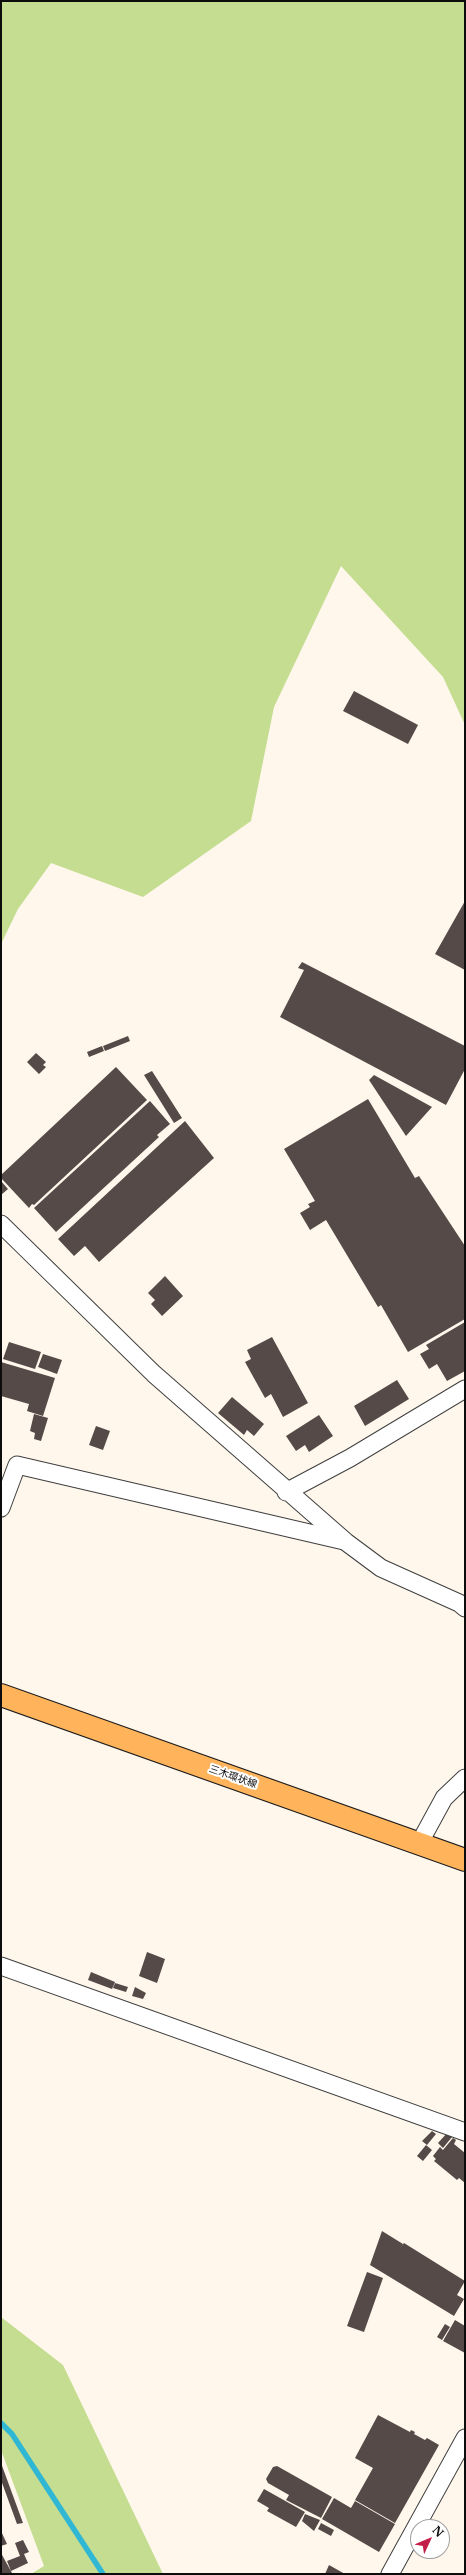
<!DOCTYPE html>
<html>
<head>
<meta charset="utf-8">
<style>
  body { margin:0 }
  #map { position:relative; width:466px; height:2575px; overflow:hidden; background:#fff7eb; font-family:"Libre Baskerville",serif }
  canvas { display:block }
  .frame { position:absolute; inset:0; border:2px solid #0c0c0c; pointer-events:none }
  .north { position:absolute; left:410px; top:2519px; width:40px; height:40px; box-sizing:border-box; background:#fff; border:1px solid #9e9e9e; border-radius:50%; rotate:46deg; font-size:11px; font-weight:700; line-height:16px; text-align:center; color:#0c0c0c }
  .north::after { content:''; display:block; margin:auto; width:14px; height:18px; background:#c31d4a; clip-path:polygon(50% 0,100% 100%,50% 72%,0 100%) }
</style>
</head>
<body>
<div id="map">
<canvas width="466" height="2575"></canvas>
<div class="frame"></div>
<div class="north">N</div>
</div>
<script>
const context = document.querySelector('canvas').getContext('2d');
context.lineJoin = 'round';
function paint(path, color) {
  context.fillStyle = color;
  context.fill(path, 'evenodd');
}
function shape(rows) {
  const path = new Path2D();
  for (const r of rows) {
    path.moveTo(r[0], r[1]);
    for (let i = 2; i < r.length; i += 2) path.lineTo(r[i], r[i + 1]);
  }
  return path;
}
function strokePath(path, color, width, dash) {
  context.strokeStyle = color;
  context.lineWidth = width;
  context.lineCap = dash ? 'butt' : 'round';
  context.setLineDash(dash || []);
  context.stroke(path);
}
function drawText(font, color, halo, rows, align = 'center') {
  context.font = font + ' "Libre Baskerville","Noto Sans JP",serif';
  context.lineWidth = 4;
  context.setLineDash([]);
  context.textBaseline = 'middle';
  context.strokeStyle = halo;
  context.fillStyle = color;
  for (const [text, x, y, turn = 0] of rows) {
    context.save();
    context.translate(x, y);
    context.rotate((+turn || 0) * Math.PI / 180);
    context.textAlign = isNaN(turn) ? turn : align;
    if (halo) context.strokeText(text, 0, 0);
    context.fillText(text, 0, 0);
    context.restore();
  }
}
paint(shape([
  [1,1,465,1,465,725,443,677,341,566,274,707,251,821,143,897,51,863,18,909,1,944],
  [1,2317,63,2365,163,2574,31,2574,44,2566,1,2450]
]), '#c4dd91');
strokePath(shape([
  [1,2423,12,2434,103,2574]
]), '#30b7d4', 5.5);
paint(shape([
  [354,691,418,725,408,744,343,711],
  [465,901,465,970,435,954],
  [302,962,465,1046,465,1069,446,1105,280,1017,304,970,298,968],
  [128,1036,130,1041,105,1051,103,1046],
  [102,1046,104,1051,89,1057,87,1052],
  [36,1053,46,1062,43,1065,46,1067,39,1074,27,1062],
  [116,1067,147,1100,34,1205,32,1204,29,1208,1,1178,1,1175],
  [152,1071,182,1118,174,1123,144,1075],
  [374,1075,432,1107,406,1136,369,1080],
  [368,1099,415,1178,419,1176,465,1246,465,1319,408,1352,381,1305,378,1307,326,1220,310,1230,300,1213,310,1207,308,1204,315,1201,284,1149],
  [150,1101,170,1124,157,1135,159,1137,56,1232,34,1208],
  [185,1121,214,1158,99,1262,85,1246,74,1256,58,1239],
  [1,1181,8,1189,1,1195],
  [165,1276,183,1296,162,1316,151,1304,155,1300,148,1293],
  [465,1322,465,1371,447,1381,437,1364,429,1369,420,1354,429,1349,426,1345],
  [272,1337,308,1403,283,1417,271,1394,265,1398,245,1362,251,1359,247,1350],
  [9,1342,41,1352,35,1369,3,1359],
  [43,1354,62,1360,57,1374,38,1367],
  [1,1362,55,1378,43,1416,27,1411,29,1404,1,1396],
  [397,1380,409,1399,365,1426,354,1406],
  [232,1397,264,1424,254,1436,247,1430,244,1435,218,1413],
  [34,1414,48,1418,41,1441,34,1439,35,1433,30,1431],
  [319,1415,333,1436,309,1452,305,1445,296,1451,286,1436],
  [96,1426,110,1431,103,1450,89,1445],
  [147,1952,165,1959,157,1983,139,1976],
  [91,1972,115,1982,112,1989,88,1980],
  [115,1983,128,1987,126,1992,113,1988],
  [135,1987,146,1993,143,1999,132,1996],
  [432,2131,436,2134,427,2145,422,2141],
  [448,2132,452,2137,443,2148,438,2143],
  [453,2138,456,2140,454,2144,465,2153,465,2183,459,2178,457,2180,434,2161,436,2159,433,2156,440,2147,443,2150],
  [426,2145,432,2150,423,2161,417,2156],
  [382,2231,403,2244,400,2248,404,2243,465,2281,457,2295,464,2299,454,2316,370,2265],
  [367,2272,383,2278,364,2332,347,2326],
  [455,2320,465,2326,465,2353,443,2341],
  [445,2324,450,2327,442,2340,437,2337],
  [378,2415,410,2432,411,2430,415,2432,414,2434,425,2440,427,2438,439,2445,395,2523,355,2500,373,2468,355,2458],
  [1,2463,23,2523,17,2524,1,2480],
  [277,2466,332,2497,321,2518,286,2500,289,2495,268,2483,266,2479,273,2467],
  [264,2489,305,2512,296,2527,267,2511,269,2508,257,2501],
  [334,2498,351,2508,355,2501,395,2524,379,2552,322,2519],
  [305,2514,320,2520,314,2531,302,2521],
  [321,2523,334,2530,331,2536,318,2529],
  [1,2531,7,2544,1,2546],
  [23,2540,29,2552,24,2554,28,2563,11,2571,7,2561,20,2556,15,2543],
  [1,2553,12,2573,10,2574,1,2574],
  [329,2565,345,2574,325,2574]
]), '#554a48');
const minor = shape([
  [1,1224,154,1374,346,1542,381,1568,459,1603,465,1608],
  [286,1492,350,1458,465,1389],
  [1,1508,17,1465,344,1541],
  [420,1842,444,1798,465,1778],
  [1,1966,465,2132],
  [390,2574,465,2438]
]);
const major = shape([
  [1,1695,465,1860]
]);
strokePath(minor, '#3f3f3f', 19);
strokePath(major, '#1d1d1d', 24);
strokePath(minor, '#fff', 17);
strokePath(major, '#ffb35b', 22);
drawText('10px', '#0c0c0c', '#fff', [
  ["三木環状線",233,1777,19]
]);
</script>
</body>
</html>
